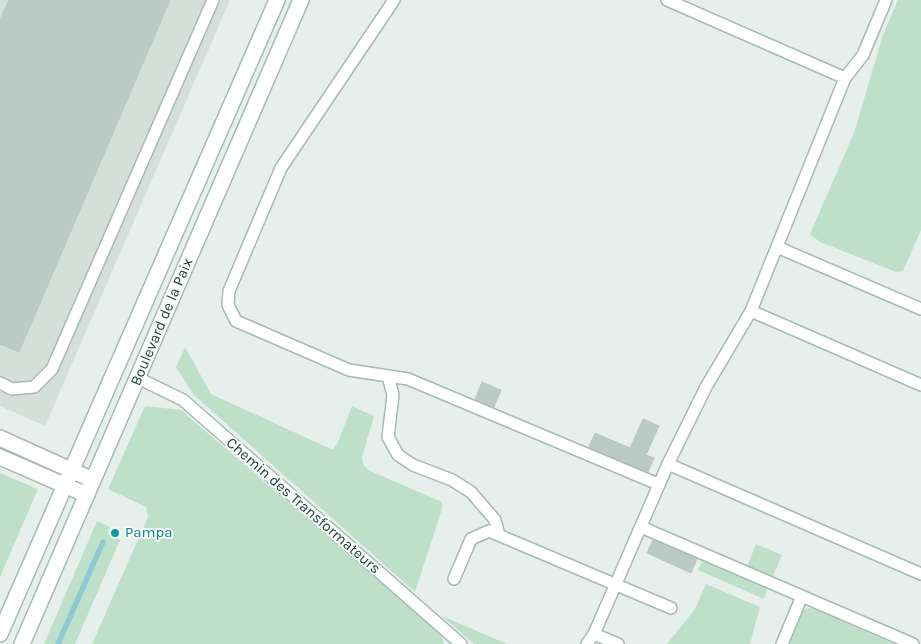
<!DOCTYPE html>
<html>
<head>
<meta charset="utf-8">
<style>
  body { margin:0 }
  canvas { display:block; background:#e6efeb }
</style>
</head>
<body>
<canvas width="921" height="644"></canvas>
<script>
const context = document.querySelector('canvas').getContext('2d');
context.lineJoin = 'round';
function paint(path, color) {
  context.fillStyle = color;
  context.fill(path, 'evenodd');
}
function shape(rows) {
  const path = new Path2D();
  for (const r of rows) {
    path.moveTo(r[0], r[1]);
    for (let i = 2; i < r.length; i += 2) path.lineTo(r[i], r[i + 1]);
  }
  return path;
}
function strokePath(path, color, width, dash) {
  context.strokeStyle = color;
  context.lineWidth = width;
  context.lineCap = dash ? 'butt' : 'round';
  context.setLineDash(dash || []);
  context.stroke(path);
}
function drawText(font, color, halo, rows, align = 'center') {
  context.font = font + ' Karla,sans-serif';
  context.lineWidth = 4;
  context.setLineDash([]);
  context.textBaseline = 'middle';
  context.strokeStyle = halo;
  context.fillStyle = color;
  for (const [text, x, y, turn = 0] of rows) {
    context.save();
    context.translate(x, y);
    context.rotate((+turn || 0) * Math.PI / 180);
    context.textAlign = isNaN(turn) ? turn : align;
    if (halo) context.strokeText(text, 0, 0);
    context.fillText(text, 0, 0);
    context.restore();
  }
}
paint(shape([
  [0,0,230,0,45,426,0,406]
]), '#d4dfda');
paint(shape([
  [898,0,921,0,921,230,903,271,896,272,820,242,810,234,854,133,883,35],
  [185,347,211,394,333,450,338,442,352,406,374,416,362,457,363,464,368,470,442,502,442,509,415,592,194,395,176,367],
  [145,406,181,410,441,634,444,644,92,644,148,517,146,507,108,489],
  [0,473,38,489,0,577],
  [97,521,110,527,107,534,120,540,75,644,44,644],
  [756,544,782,555,772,578,747,567],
  [703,560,768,588,764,599,698,570],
  [706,584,760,607,750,644,667,644,695,609],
  [821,607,839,617,840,620,894,644,901,642,905,644,786,644,802,609],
  [442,616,507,644,474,644]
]), '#bfe0c8');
strokePath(shape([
  [58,644,103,542]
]), '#8ec9d4', 5.5);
const building = shape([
  [9,0,170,0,19,352,0,344,0,20,9,0],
  [482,382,501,390,494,407,475,399,482,382],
  [643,419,659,426,646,455,654,458,648,472,589,447,595,433,630,448,643,419],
  [653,540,697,559,691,573,647,553,653,540]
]);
paint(building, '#bbcac4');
strokePath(building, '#b8c9c2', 1);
const service = shape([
  [394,0,281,168,229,291,228,305,236,321,349,370,408,379,658,484],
  [667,0,845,78],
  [777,247,921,309],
  [751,311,921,385],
  [388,376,393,395,388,437,398,455,413,465,452,480,471,492,495,520,499,535],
  [138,378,183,400,461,644],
  [0,383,12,389,34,387,52,369,213,0],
  [668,464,921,574],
  [641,527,913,644],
  [454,579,471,539,489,531,671,608],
  [594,634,618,644],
  [587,644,594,634,668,464,706,387,751,311,845,78,863,55,886,0],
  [782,644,802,596]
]);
const minor = shape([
  [0,438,93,480],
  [0,457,87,495]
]);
const secondary = shape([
  [0,634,277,0],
  [22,644,301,0]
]);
strokePath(service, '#a8b8b2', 14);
strokePath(minor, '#a8b8b2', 18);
strokePath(secondary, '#a4bbb3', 18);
strokePath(service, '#fff', 11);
strokePath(minor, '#fff', 15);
strokePath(secondary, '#fff', 15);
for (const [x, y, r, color] of [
  [115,533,5,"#0f9aa8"]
]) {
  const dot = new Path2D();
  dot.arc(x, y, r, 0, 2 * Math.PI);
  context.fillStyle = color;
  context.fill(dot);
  strokePath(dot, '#f7fbf9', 2);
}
drawText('15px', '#24423a', '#f7fbf9', [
  ["Boulevard de la Paix",162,322,-67],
  ["Chemin des Transformateurs",303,506,41]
]);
drawText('15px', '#0d838f', '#f7fbf9', [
  ["Pampa",125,533]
], 'left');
</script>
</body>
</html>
